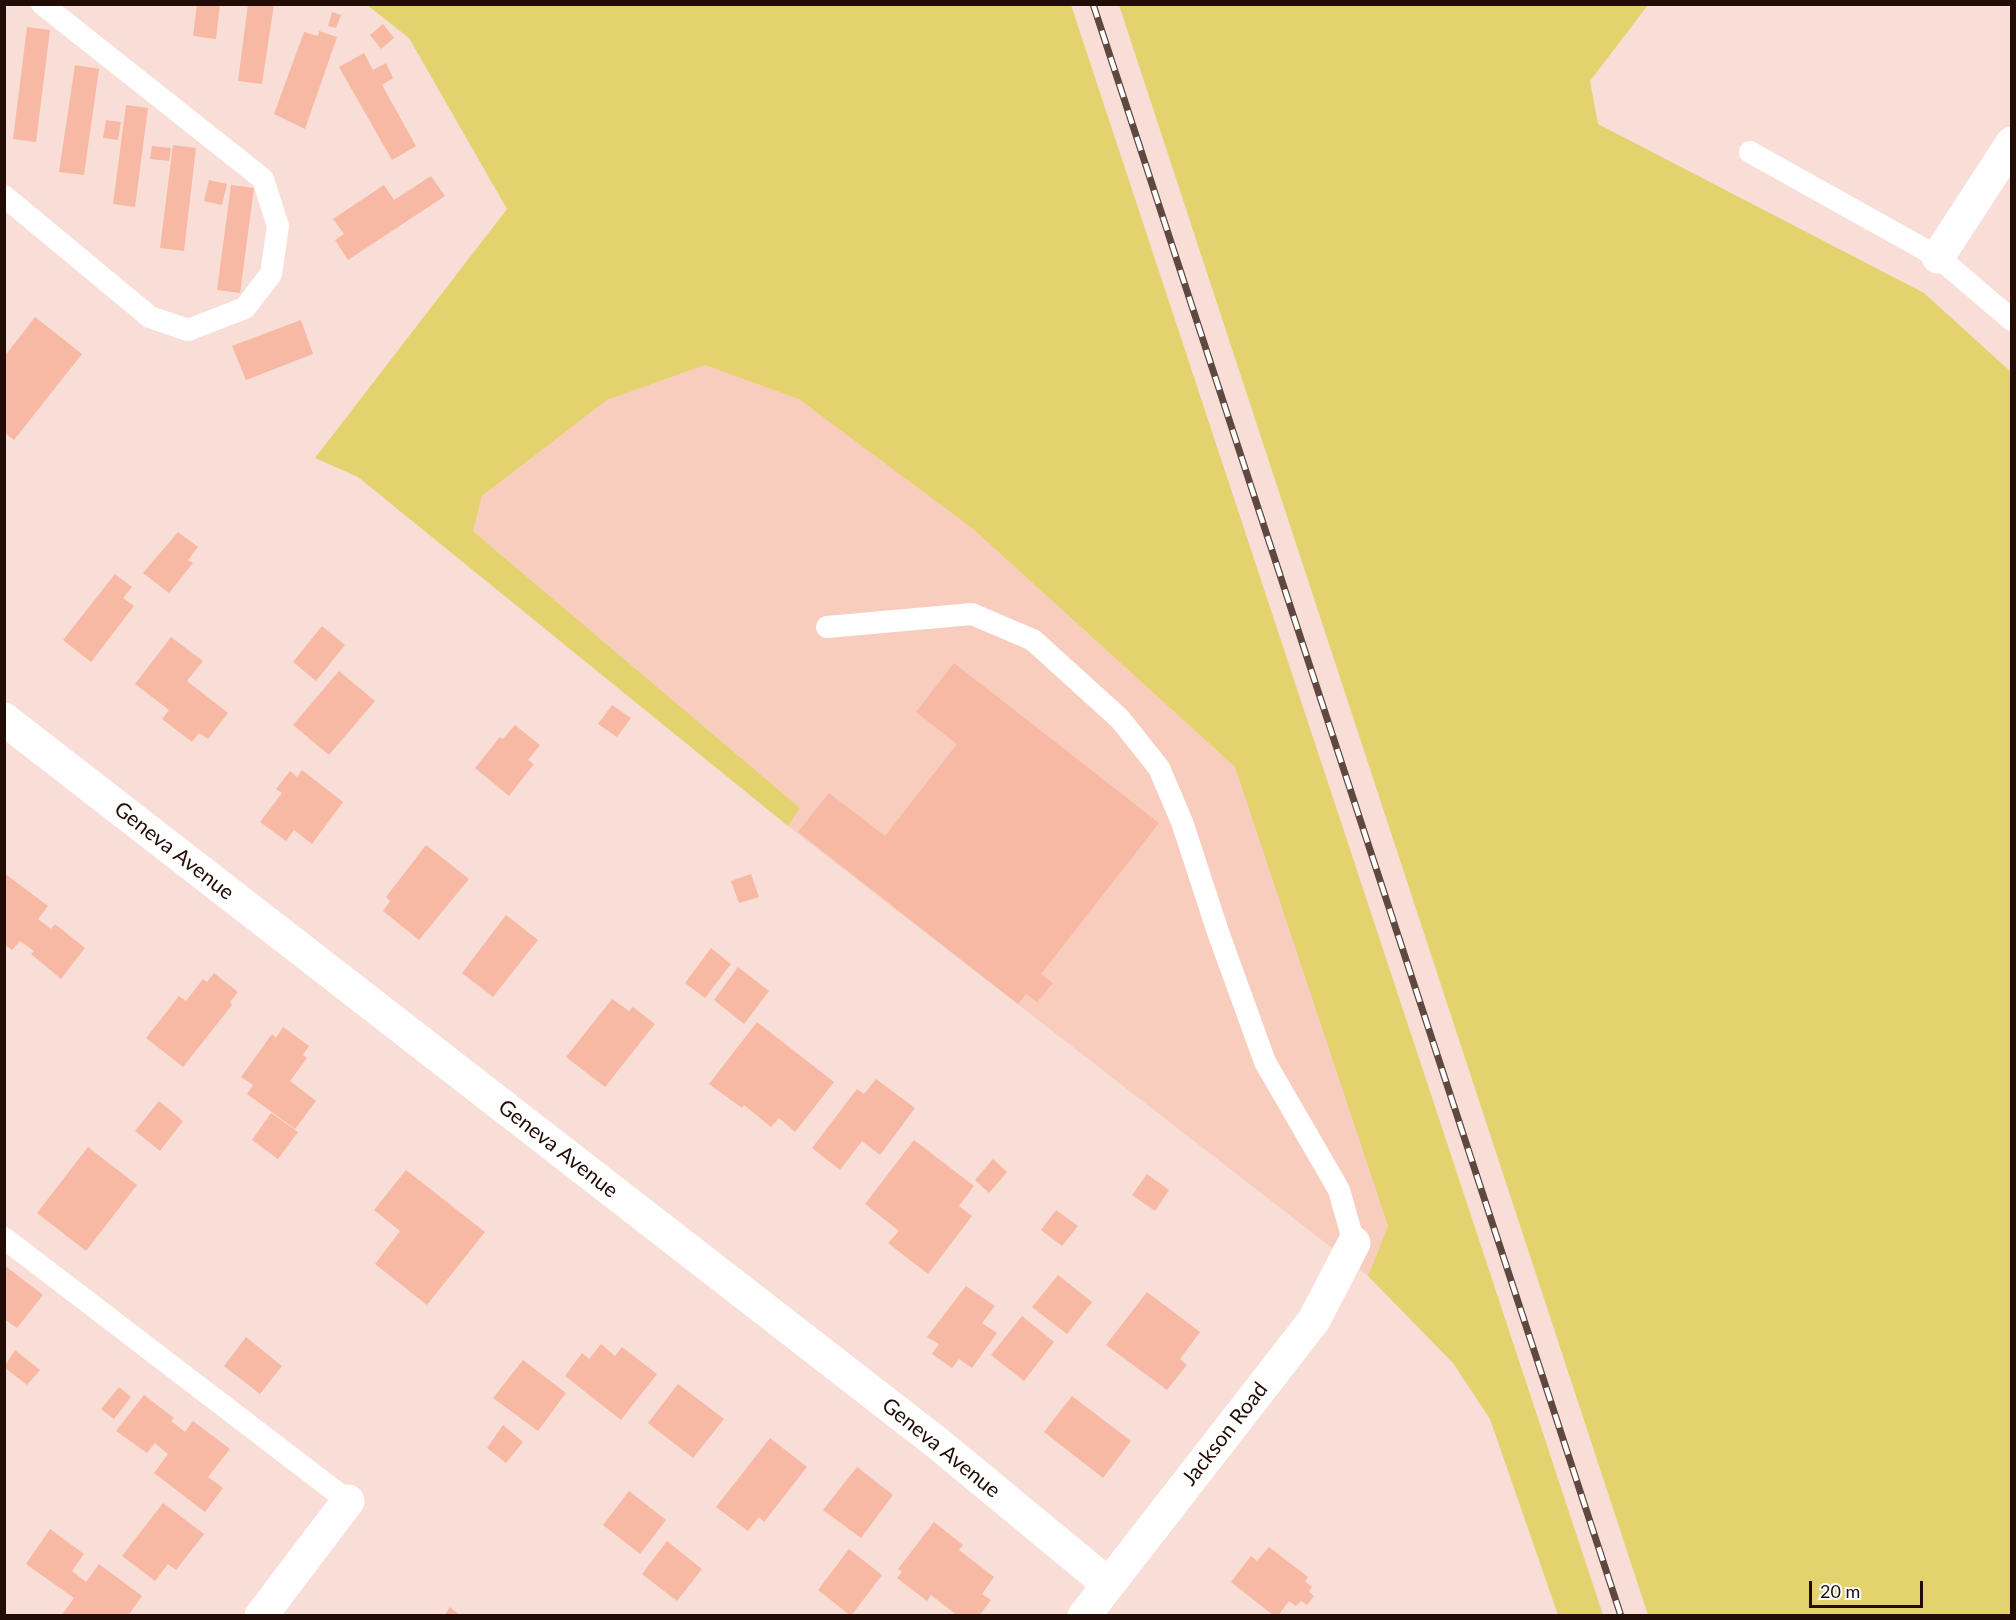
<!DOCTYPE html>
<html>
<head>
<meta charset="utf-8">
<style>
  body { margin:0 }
  #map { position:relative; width:2016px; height:1620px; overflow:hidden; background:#f8ded6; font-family:Lato,sans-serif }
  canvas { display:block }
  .frame { position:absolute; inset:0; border:6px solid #220d06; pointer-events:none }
  .scale { position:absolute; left:1809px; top:1581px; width:114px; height:27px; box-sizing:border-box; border:3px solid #220d06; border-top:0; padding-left:8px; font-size:18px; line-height:21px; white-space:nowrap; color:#220d06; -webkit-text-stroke:4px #fff; paint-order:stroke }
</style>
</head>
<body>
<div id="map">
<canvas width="2016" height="1620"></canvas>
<div class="frame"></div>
<div class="scale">20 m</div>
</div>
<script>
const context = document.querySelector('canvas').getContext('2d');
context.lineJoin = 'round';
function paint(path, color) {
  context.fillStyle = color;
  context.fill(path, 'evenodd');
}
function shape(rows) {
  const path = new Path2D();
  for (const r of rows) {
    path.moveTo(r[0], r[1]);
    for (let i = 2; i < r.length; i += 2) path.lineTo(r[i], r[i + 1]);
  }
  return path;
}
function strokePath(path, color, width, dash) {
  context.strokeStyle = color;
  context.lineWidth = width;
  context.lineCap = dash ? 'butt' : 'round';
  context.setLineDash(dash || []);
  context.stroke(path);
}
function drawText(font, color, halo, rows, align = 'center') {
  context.font = font + ' Lato,sans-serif';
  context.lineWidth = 4.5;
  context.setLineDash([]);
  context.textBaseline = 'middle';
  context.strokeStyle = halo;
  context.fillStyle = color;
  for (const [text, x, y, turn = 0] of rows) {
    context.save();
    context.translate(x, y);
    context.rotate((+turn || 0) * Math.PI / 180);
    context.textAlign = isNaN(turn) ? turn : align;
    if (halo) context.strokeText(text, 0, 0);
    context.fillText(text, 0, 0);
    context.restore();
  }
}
paint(shape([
  [705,365,799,398,973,529,1235,767,1388,1226,1368,1276,788,826,800,808,472,530,482,496,607,400]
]), '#f8cdbe');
paint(shape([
  [367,5,1071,5,1603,1615,1558,1615,1490,1419,1453,1363,1368,1276,1388,1226,1235,767,973,529,799,399,705,365,607,400,482,496,473,531,800,808,788,826,358,477,315,458,507,209,409,38],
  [1119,5,1648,5,1590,81,1598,124,1924,293,2011,372,2011,1615,1648,1615]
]), '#e3d26e');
paint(shape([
  [197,4,220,4,216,39,193,36],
  [248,4,274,4,262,84,238,81],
  [332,12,341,15,336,28,328,26],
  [383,24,394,38,381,49,370,35],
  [27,27,50,30,36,142,13,139],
  [319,31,337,37,305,129,274,114,304,32,318,36],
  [364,53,373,70,386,63,393,78,382,85,416,146,392,160,339,67],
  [75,65,99,69,84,175,59,172],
  [126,105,148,108,135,207,113,204],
  [106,120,121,122,118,140,103,138],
  [173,145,196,148,184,251,160,248],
  [152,146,171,148,169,161,150,159],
  [431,176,445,196,348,260,335,240,344,234,333,219,384,185,394,200],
  [209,180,227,184,222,205,204,201],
  [231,185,254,188,240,293,217,290],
  [35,317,82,354,14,440,4,432,4,357],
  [301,320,313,354,246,380,232,346],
  [178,532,198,547,188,560,193,563,169,593,143,573],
  [115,574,132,587,123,598,134,606,91,662,63,640],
  [322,626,345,645,316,681,293,662],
  [171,637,203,661,187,681,228,713,208,739,199,733,192,742,162,719,169,710,135,684],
  [954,663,1159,823,1041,974,1053,983,1037,1002,1026,994,1018,1004,798,832,829,793,885,836,957,744,916,712],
  [339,671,375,701,329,755,293,725],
  [612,705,631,718,617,737,598,724],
  [515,725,540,745,528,760,534,764,509,796,475,768,500,737,503,739],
  [302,770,343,802,312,844,294,830,286,841,260,822,282,793,276,789,290,771,297,777],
  [426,845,469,879,419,940,383,911,390,901,386,897],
  [4,873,48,906,38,919,51,929,55,924,85,948,61,979,31,954,34,951,20,941,12,950,4,944],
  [751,874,759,897,739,903,731,881],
  [506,915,538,940,493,997,462,973],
  [711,948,731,964,705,998,685,983],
  [738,967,769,991,744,1024,714,1000],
  [214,973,238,992,230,1002,232,1005,183,1067,146,1038,179,996,186,1001,203,979,207,982],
  [612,999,629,1011,633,1007,655,1024,605,1087,566,1057],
  [757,1022,834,1082,795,1132,779,1118,771,1127,744,1105,742,1108,709,1084],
  [283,1027,309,1046,303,1055,307,1058,290,1081,316,1101,295,1129,247,1094,253,1085,241,1077,272,1034,276,1038],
  [876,1079,915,1108,880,1155,862,1141,840,1170,812,1148,857,1089,864,1094],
  [159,1101,183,1121,160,1151,135,1131],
  [271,1113,298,1132,278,1159,252,1140],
  [914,1140,974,1186,959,1206,972,1216,928,1274,888,1243,899,1231,865,1204],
  [88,1147,137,1185,86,1251,37,1213],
  [993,1159,1007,1172,989,1193,975,1180],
  [406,1170,485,1232,427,1305,375,1264,400,1231,374,1210],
  [1147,1174,1169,1190,1155,1211,1132,1195],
  [1056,1210,1078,1226,1062,1246,1041,1230],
  [4,1265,43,1295,17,1328,4,1319],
  [1058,1275,1092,1302,1067,1334,1032,1307],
  [966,1286,995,1306,982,1323,997,1333,972,1368,959,1359,952,1368,932,1354,939,1344,927,1337],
  [1147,1292,1200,1332,1180,1359,1187,1365,1167,1390,1106,1345],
  [1022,1316,1054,1342,1024,1381,991,1355],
  [246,1337,282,1366,260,1394,224,1366],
  [601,1344,615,1356,622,1347,657,1374,621,1420,565,1376,582,1353,589,1359],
  [15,1350,40,1370,27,1385,4,1367],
  [523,1360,566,1393,538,1431,493,1398],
  [678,1384,724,1419,693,1458,648,1423],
  [119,1387,131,1397,114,1419,101,1409],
  [144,1395,174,1418,171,1421,185,1432,193,1421,230,1449,208,1477,223,1488,205,1512,154,1473,168,1454,155,1443,147,1453,116,1431],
  [1072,1396,1131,1441,1103,1478,1044,1432],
  [503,1425,523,1442,506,1463,487,1448],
  [770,1438,807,1467,764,1522,759,1517,748,1531,716,1507],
  [857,1467,893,1495,861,1538,823,1510],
  [629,1491,666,1520,640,1554,603,1525],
  [163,1503,204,1534,176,1570,168,1564,155,1581,122,1556],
  [934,1522,963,1545,959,1550,994,1577,982,1594,991,1600,979,1616,958,1616,931,1595,927,1601,897,1578,902,1572,898,1569],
  [50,1529,84,1554,72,1571,86,1582,99,1564,142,1596,128,1616,61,1616,74,1598,26,1564],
  [667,1541,702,1569,677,1601,642,1574],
  [1269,1547,1308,1577,1305,1581,1312,1587,1309,1592,1314,1596,1307,1605,1301,1601,1296,1606,1289,1601,1278,1616,1274,1616,1231,1582,1251,1556,1257,1561],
  [849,1549,882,1575,851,1616,818,1590],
  [450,1607,461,1616,444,1616]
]), '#f7b9a3');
strokePath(shape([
  [1750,152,1938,257,2012,320],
  [4,196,150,317,188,330,245,308,271,274,278,226,263,179,42,4],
  [827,627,972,614,1033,640,1120,719,1159,768,1182,822,1218,932,1265,1062,1339,1190,1354,1243],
  [4,1238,348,1501]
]), '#fff', 22);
strokePath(shape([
  [1938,257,2012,143],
  [4,719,936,1442,1108,1584],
  [261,1616,348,1501],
  [1084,1616,1314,1320,1354,1243]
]), '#fff', 33);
const rail = shape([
  [1093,4,1621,1616]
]);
strokePath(rail, '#5e4840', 7);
strokePath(rail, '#fff', 4.5, [14]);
drawText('21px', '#220d06', '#fff', [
  ["Geneva Avenue",174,851,38],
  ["Geneva Avenue",558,1149,38],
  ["Jackson Road",1225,1434,-52],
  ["Geneva Avenue",941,1448,39]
]);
</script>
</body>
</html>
